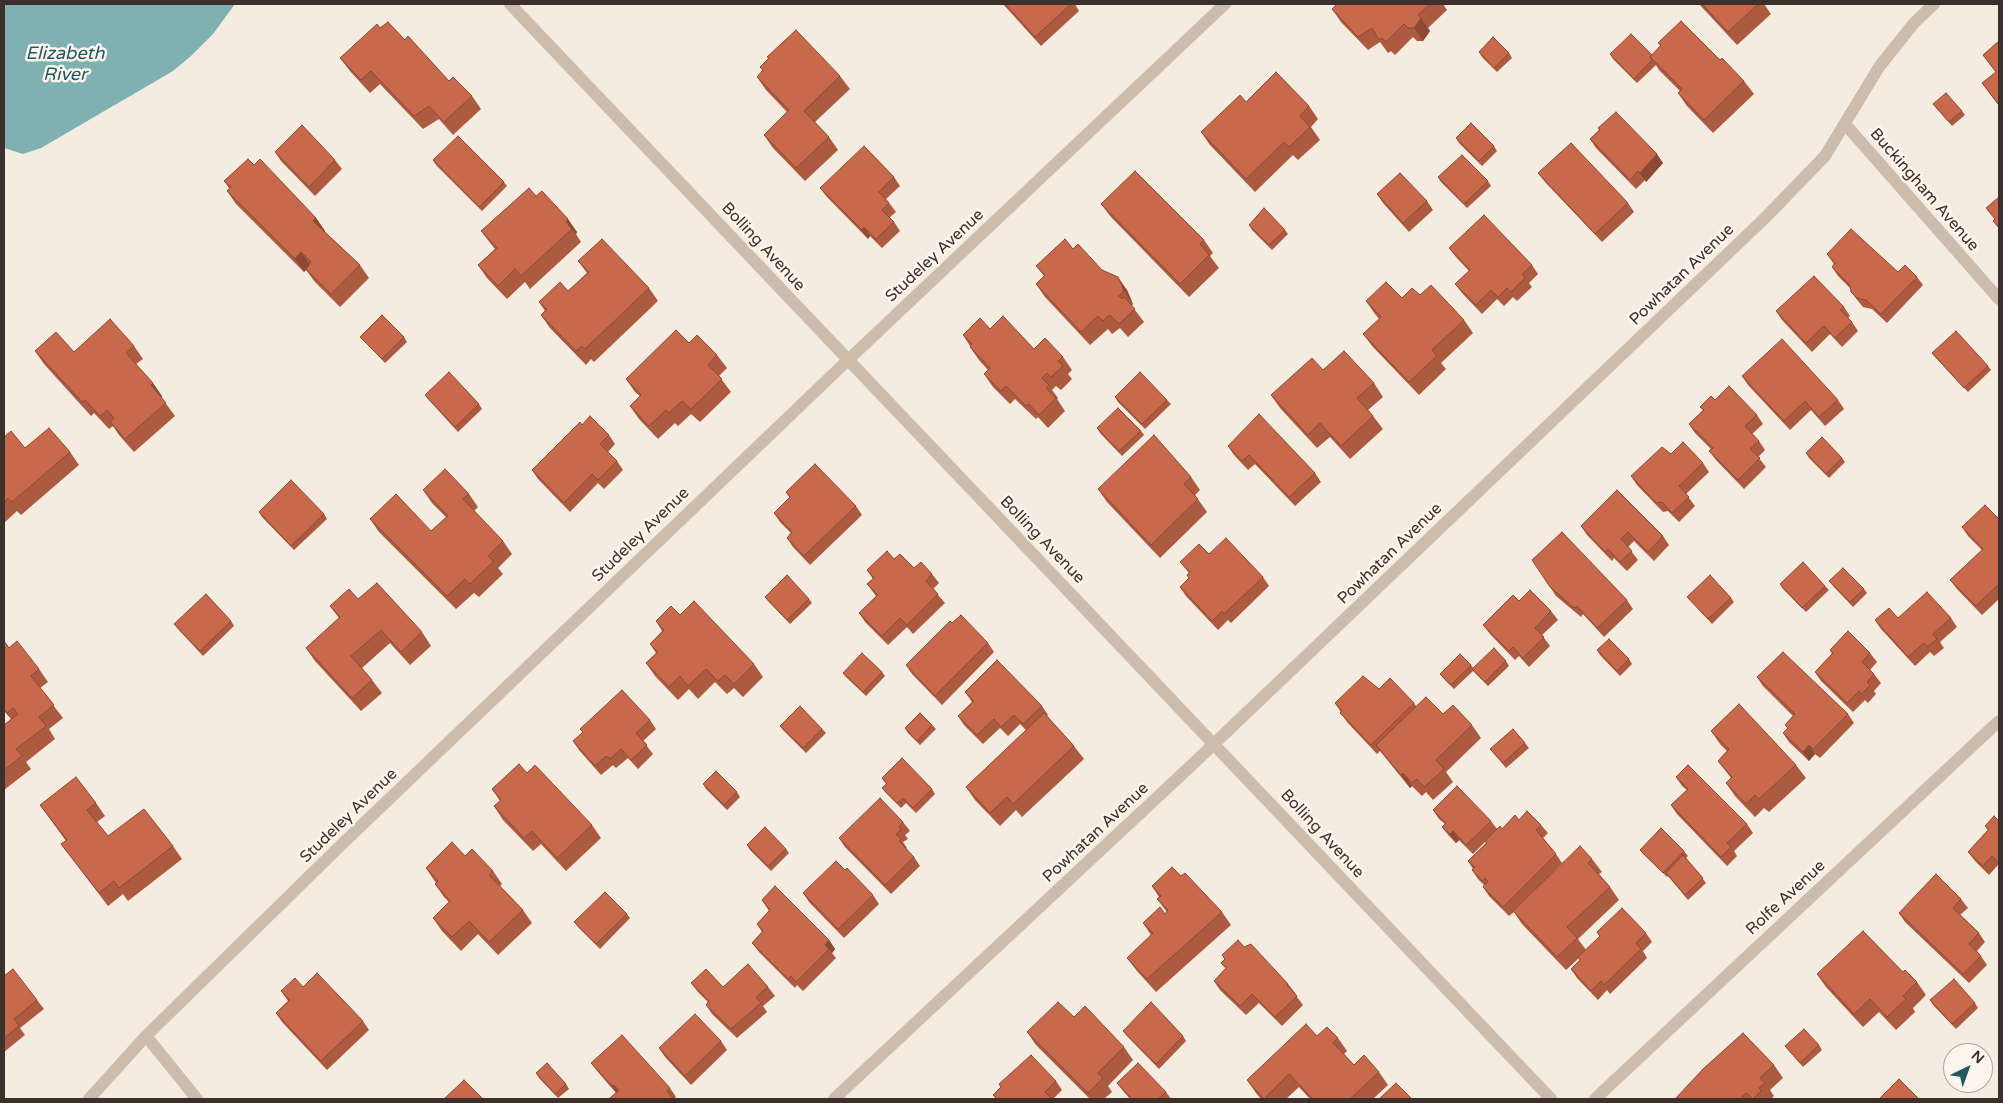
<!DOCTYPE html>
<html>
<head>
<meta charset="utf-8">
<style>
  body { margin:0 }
  #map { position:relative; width:2003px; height:1103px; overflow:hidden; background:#f4ebe1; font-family:"Varela Round",sans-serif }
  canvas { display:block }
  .frame { position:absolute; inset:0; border:5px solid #3b302b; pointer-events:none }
  .north { position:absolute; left:1943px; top:1043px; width:50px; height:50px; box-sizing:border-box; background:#fbf5ee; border:1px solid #aea6a0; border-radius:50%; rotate:42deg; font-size:14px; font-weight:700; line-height:20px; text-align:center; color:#3b302b }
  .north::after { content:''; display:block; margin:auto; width:18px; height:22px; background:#1f5a5e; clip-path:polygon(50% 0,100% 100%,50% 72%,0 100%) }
</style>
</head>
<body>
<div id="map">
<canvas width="2003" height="1103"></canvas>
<div class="frame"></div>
<div class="north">N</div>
</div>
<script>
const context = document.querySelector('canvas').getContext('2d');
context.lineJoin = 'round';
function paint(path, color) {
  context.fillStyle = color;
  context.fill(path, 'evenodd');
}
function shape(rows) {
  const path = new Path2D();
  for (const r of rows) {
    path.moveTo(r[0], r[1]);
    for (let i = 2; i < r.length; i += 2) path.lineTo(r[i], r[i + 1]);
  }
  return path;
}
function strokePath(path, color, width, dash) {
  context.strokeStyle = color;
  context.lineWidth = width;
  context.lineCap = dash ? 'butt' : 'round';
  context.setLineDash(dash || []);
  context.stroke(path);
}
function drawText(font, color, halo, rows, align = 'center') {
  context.font = font + ' "Varela Round",sans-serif';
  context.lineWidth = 5;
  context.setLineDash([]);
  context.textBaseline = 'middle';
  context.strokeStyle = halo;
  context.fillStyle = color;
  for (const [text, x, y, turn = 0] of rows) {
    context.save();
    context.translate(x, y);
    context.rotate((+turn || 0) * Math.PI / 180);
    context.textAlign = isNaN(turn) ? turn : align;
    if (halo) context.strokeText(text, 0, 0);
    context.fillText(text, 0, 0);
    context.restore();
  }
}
paint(shape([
  [4,4,235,4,213,34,191,56,173,71,41,148,23,154,4,148]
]), '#7fb0b2');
strokePath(shape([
  [510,4,1551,1099],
  [1845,124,1999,299],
  [146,1036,197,1099],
  [89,1099,146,1036,339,847,848,360,1225,4],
  [834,1099,1195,762,1765,218,1825,156,1879,67,1914,23,1934,4],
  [1595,1099,1999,721]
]), '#cdbbac', 12);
paint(shape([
  [1003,4,1075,4,1079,11,1041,46],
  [1337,4,1443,4,1447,10,1428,28,1430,31,1423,41,1417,41,1413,37,1395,55,1391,51,1388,53,1380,42,1368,50,1341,22,1332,9],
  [1699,4,1764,4,1771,14,1737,45],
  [380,28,405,40,449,81,472,96,481,109,453,135,439,119,423,129,380,84,370,93,350,71,340,58],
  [1999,41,1999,106,1982,83,1996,72,1983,55],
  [1658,43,1720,60,1744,81,1754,94,1713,133,1687,106,1678,93,1680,91,1659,70,1656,65,1637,83,1613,59,1610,54,1652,55,1661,46],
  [1479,52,1509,53,1512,58,1497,72,1482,57],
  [760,67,840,76,850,89,815,122,829,137,838,150,805,181,773,148,764,135,787,112,766,90,757,77,763,71],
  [1246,102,1309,106,1318,119,1311,127,1320,140,1298,160,1293,155,1255,192,1210,145,1201,132],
  [1933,104,1962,111,1965,115,1952,126],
  [1598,128,1663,163,1646,182,1645,180,1636,189,1596,148,1590,139,1599,130],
  [1456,138,1494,146,1497,151,1482,166,1459,143],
  [275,152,335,160,342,169,315,196,281,161],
  [433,160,504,182,507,186,482,211,436,165],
  [254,165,316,218,325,231,325,232,360,265,369,278,340,307,315,282,306,270,304,272,236,204,227,191,229,188,224,181],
  [1538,173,1628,203,1634,212,1602,242,1545,182],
  [894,177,900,186,886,199,896,212,889,218,894,222,900,231,882,248,870,236,868,239,827,197,820,188],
  [1438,177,1488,181,1491,186,1467,208,1441,182],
  [1377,194,1427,201,1433,210,1409,232,1383,203],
  [536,196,577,232,576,234,581,242,530,289,525,282,507,299,487,278,478,265,495,249,491,244,481,231],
  [1101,204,1204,240,1213,253,1210,256,1219,268,1189,297,1111,217],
  [1249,225,1285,230,1288,234,1272,250,1252,230],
  [1449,248,1532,265,1538,274,1529,283,1532,287,1517,301,1513,297,1504,306,1497,299,1482,314,1462,293,1455,284,1469,271,1456,257],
  [1073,249,1102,270,1127,290,1133,304,1132,306,1144,322,1128,337,1120,328,1112,334,1108,329,1090,345,1045,297,1036,284,1044,276,1036,266],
  [1827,254,1917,277,1923,285,1887,323,1872,309,1863,307,1858,301,1851,292,1851,289,1838,276,1832,267,1834,264],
  [578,261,649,288,658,301,594,362,591,359,586,365,550,328,541,315,545,311,539,302,568,291,587,273],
  [1420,295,1464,320,1473,333,1441,363,1446,369,1419,395,1373,347,1363,334,1379,319,1375,314,1366,301,1402,298],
  [1844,307,1850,316,1848,318,1852,322,1858,331,1842,347,1830,334,1812,352,1782,320,1776,311],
  [990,329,1034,349,1063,357,1072,370,1068,374,1072,379,1061,390,1056,386,1052,390,1058,398,1057,399,1065,411,1048,428,1038,417,1036,419,1015,399,1010,404,993,387,984,374,988,370,979,360,970,347,970,346,963,335],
  [360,337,404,337,407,342,385,363,364,341],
  [689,343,717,355,727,368,719,376,731,392,700,422,691,414,678,426,675,423,658,439,639,419,630,406,640,396,635,392,626,379],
  [134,346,143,359,136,364,162,396,161,397,175,416,134,452,119,435,113,426,109,429,94,413,91,416,44,364,35,351,74,352],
  [1932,353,1988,366,1991,370,1968,392,1936,358],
  [1323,370,1374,383,1383,397,1368,410,1373,416,1383,429,1350,459,1330,437,1317,448,1280,408,1271,395],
  [1742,376,1838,400,1844,409,1825,426,1811,410,1790,430,1748,385],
  [425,395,479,404,482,409,458,432,428,399],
  [1115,397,1167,400,1171,404,1145,429,1118,402],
  [1715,400,1757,415,1763,424,1752,434,1759,441,1765,450,1758,457,1766,467,1744,489,1716,460,1709,451,1711,449,1695,433,1689,424,1703,410,1700,407],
  [582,425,609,435,615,444,608,452,617,461,623,470,604,489,598,483,570,512,538,479,532,470],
  [1097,428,1141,431,1144,435,1122,456,1100,433],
  [4,437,25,448,70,452,79,465,21,515,17,511,4,523],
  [1228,446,1315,473,1321,482,1295,506,1255,464,1248,470,1234,455],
  [1806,453,1842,458,1845,462,1829,478,1809,458],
  [1671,454,1703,463,1709,472,1686,494,1695,506,1679,522,1668,511,1663,512,1637,485,1631,476],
  [1191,477,1200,490,1195,495,1207,512,1160,558,1107,502,1098,489],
  [423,490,469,494,478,507,474,511,503,541,512,554,498,568,503,574,479,597,474,593,456,609,379,532,370,519,431,531,446,517,432,503],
  [786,492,856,506,862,515,810,565,793,547,787,538,791,533,780,522,774,513,790,498],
  [259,512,324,514,327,519,294,550,262,517],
  [1999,519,1999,599,1982,615,1957,589,1950,580,1982,550,1968,536,1962,527],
  [1581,526,1663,536,1669,545,1654,561,1634,541,1628,547,1638,560,1627,571,1614,558,1612,561,1587,535],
  [1209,554,1263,577,1269,586,1231,623,1228,620,1218,630,1186,596,1180,587,1189,578,1189,573,1180,562],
  [894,559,914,568,932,574,939,583,933,589,945,603,913,634,907,627,888,645,865,622,859,613,876,596,867,584,873,579,867,570],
  [1829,581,1864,589,1867,593,1853,607,1833,586],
  [1780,584,1825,586,1829,590,1806,612,1783,589],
  [1550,587,1627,600,1633,609,1604,637,1583,614,1581,617,1556,596],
  [765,597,809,599,812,603,790,624,768,601],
  [1687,597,1731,598,1734,602,1712,624,1691,601],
  [330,606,422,632,431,646,410,665,390,643,362,668,372,680,382,693,361,711,315,661,306,648,339,618],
  [1551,611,1558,620,1542,635,1550,646,1529,667,1519,656,1515,660,1490,634,1483,625],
  [680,615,754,664,763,677,743,697,734,688,727,694,715,682,698,699,689,689,678,700,655,676,646,663,656,653,650,644,662,631,656,621],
  [1898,618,1951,618,1957,627,1940,642,1944,648,1934,656,1930,652,1915,666,1881,629,1875,620],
  [231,621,234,626,203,656,178,629,174,624],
  [952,623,988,643,994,652,942,705,912,674,906,665],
  [4,641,9,648,39,669,48,682,40,688,63,718,49,729,55,739,26,762,31,769,4,790,4,725,11,719,4,711],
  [1597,650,1629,659,1632,664,1620,676,1600,655],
  [1830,650,1870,653,1877,662,1870,670,1874,674,1881,683,1874,691,1876,694,1868,703,1865,700,1853,712,1821,681,1815,672,1832,654],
  [1506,661,1509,666,1488,686,1473,671,1454,689,1444,679,1440,674,1471,665,1473,668],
  [882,672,885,676,866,696,846,677,843,673],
  [1757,677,1848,714,1854,723,1820,758,1815,754,1809,761,1789,742,1783,733,1788,729,1785,725,1793,716,1763,686],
  [1379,689,1414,703,1416,706,1443,714,1472,725,1481,738,1446,772,1453,782,1433,800,1426,792,1422,796,1412,786,1410,788,1380,751,1377,754,1347,722,1335,703],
  [965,692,1042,706,1048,715,1047,716,1074,746,1084,759,1022,817,1016,810,1000,826,975,800,966,787,1026,730,1020,724,1008,736,1000,728,983,744,964,725,958,716,972,702],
  [650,720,656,729,643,741,653,754,638,769,628,758,616,768,613,765,601,775,579,750,573,741],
  [932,725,936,729,920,745,908,733,905,728],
  [780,726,822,729,826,733,806,753,783,730],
  [1711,731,1796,765,1806,778,1769,812,1764,808,1755,817,1735,796,1726,783,1731,778,1718,761,1727,751,1720,744],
  [1525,743,1529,748,1506,768,1490,749],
  [527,773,592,825,601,838,566,871,541,844,533,851,503,820,494,806,500,801,492,789],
  [1676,777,1747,824,1753,833,1734,851,1737,856,1727,866,1677,814,1671,805,1687,790,1682,786],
  [882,778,932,789,935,794,916,813,906,803,901,808,886,793,882,788,886,784],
  [703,784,737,792,740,797,727,810,706,789],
  [96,803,105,816,97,822,108,836,173,846,182,859,128,901,123,894,108,906,61,844,66,841,40,805],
  [1433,810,1491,821,1497,829,1502,829,1519,820,1541,825,1548,833,1543,838,1556,854,1562,863,1542,883,1592,859,1602,872,1599,874,1610,887,1619,900,1578,939,1586,950,1600,937,1597,932,1646,933,1652,942,1643,951,1647,958,1610,994,1607,990,1598,1000,1577,978,1571,969,1580,960,1579,958,1566,970,1522,924,1514,912,1509,916,1489,896,1483,887,1484,885,1478,879,1472,870,1473,869,1468,861,1486,843,1485,842,1473,854,1459,840,1456,843,1449,836,1442,827,1445,824,1439,819],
  [1999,821,1999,867,1998,865,1989,875,1975,861,1968,852,1988,830,1985,826],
  [903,822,910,831,905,835,908,839,903,842,907,848,906,849,914,857,920,866,891,894,845,847,839,838],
  [747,845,786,849,789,853,771,871,750,850],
  [1640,850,1684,851,1688,856,1686,858,1706,883,1688,900,1668,876,1667,877,1643,854],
  [465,856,493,871,502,884,500,886,523,910,532,923,498,955,478,934,461,951,442,931,433,918,449,902,444,897,435,884,436,883,426,868],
  [845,870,873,895,879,904,844,938,809,902,803,893],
  [1181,876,1222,912,1231,925,1156,992,1137,971,1127,958,1151,935,1143,923,1165,914,1167,912,1157,899,1159,897,1152,886],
  [1961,899,1968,908,1960,915,1979,933,1985,942,1977,951,1981,956,1987,965,1969,983,1905,922,1899,913],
  [762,900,829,940,835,949,832,953,836,958,803,991,797,985,795,988,759,952,752,943,762,932,757,924,769,911],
  [627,914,630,918,600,949,578,927,574,922],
  [1244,947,1295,993,1294,993,1303,1005,1282,1026,1259,1003,1246,1015,1220,990,1214,981,1226,969,1221,963,1225,959,1222,955],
  [1903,972,1917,982,1926,995,1913,1008,1915,1012,1896,1030,1879,1012,1863,1027,1826,987,1817,974],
  [4,976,37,1000,44,1009,20,1028,25,1035,4,1052],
  [691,983,723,987,768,987,775,996,763,1006,767,1012,737,1038,712,1014,706,1005,708,1002,698,992],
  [303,987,363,1021,369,1030,327,1070,282,1022,276,1013,288,1001,281,991],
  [1930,1000,1975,1003,1978,1008,1956,1029,1933,1005],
  [1074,1017,1124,1047,1133,1060,1108,1086,1112,1092,1104,1099,1090,1099,1036,1045,1027,1032],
  [1123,1031,1183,1036,1186,1041,1159,1069,1126,1035],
  [1317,1036,1338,1038,1347,1051,1344,1054,1354,1065,1379,1072,1388,1085,1373,1099,1310,1099,1299,1087,1286,1099,1261,1099,1256,1093,1247,1080],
  [721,1041,727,1050,691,1085,665,1057,659,1048],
  [1819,1045,1822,1050,1803,1067,1785,1046],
  [591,1063,670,1088,676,1097,674,1099,616,1093,598,1072],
  [1774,1065,1783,1078,1770,1090,1774,1096,1771,1099,1677,1099],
  [536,1073,566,1084,569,1089,558,1098,539,1078],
  [1056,1081,1062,1090,1053,1099,996,1099,993,1095],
  [1117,1083,1166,1092,1171,1099,1130,1099,1124,1092]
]), '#ac5a40');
paint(shape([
  [1421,18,1430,31,1423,41,1414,28],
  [1657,154,1663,163,1646,182,1640,173],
  [316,218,325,231,323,234,313,221],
  [568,219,577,232,576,234,566,222],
  [864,227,870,236,868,239,862,230],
  [301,252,310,265,304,272,295,259],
  [1118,277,1127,290,1133,304,1124,291],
  [153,383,162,396,160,399,151,385],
  [1809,745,1815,754,1809,761,1803,752],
  [1403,773,1412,786,1410,788,1401,775],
  [1453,831,1459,840,1456,843,1450,834],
  [829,940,835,949,832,953,825,945],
  [1288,984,1295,993,1293,994,1287,985],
  [613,1085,620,1094,618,1095,612,1086]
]), '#8c4a34');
const building = shape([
  [1005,4,1071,4,1035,37,1005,4],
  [1337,4,1430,4,1418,15,1421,18,1414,28,1408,28,1404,24,1386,42,1382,38,1379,40,1372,28,1358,37,1332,9,1337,4],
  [1702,4,1758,4,1728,32,1702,4],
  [1681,21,1720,60,1722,58,1744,81,1704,120,1678,93,1682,89,1650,57,1661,45,1658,43,1681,21],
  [388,22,405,40,408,36,449,81,453,77,472,96,444,122,429,106,414,116,371,71,361,80,340,58,377,24,380,28,388,22],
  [796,30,840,76,804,111,829,137,796,168,764,135,789,110,757,77,763,70,760,67,769,58,767,57,796,30],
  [1631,34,1652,55,1650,57,1652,60,1634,79,1610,54,1631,34],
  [1493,37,1509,53,1494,68,1479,52,1493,37],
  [1999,41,1999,105,1982,83,1996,72,1983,55,1999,41],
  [1276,72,1309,106,1300,116,1310,127,1289,147,1284,142,1246,179,1201,132,1240,95,1246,102,1276,72],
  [1946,93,1962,111,1949,122,1933,104,1946,93],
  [1616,112,1657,154,1640,173,1638,171,1630,180,1590,139,1600,130,1598,128,1616,112],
  [1471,123,1494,146,1479,161,1456,138,1471,123],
  [302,125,335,160,309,187,275,152,302,125],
  [458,136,504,182,479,207,433,160,458,136],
  [1571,143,1628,203,1595,234,1538,173,1571,143],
  [864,146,894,177,879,192,889,203,882,210,894,222,876,239,864,227,862,230,820,188,864,146],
  [1462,155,1488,181,1464,204,1438,177,1462,155],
  [248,159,254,165,260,159,316,218,313,221,360,265,331,294,306,269,311,262,301,252,295,259,227,191,231,187,224,181,248,159],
  [1135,171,1204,240,1200,244,1209,255,1180,284,1101,204,1135,171],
  [1400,173,1427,201,1403,223,1377,194,1400,173],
  [529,188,536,196,542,191,568,219,566,222,572,229,521,276,515,269,498,286,478,265,497,248,481,231,529,188],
  [1999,197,1999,228,1993,221,1995,219,1986,208,1999,197],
  [1264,208,1285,230,1269,245,1249,225,1264,208],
  [1484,215,1532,265,1522,274,1525,278,1511,292,1507,288,1498,297,1491,290,1476,305,1455,284,1470,270,1449,248,1484,215],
  [1851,229,1898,272,1905,265,1917,277,1881,314,1866,300,1857,298,1851,292,1850,285,1832,267,1835,263,1827,254,1851,229],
  [602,239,649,288,585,349,582,346,576,351,541,315,547,309,539,302,560,282,568,291,589,272,578,261,602,239],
  [1065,239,1073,249,1078,244,1102,270,1118,277,1124,291,1119,296,1122,299,1124,297,1135,309,1119,324,1110,315,1103,321,1098,316,1081,332,1036,284,1045,275,1036,266,1065,239],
  [1814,276,1844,307,1840,310,1852,322,1835,338,1824,326,1806,343,1776,311,1814,276],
  [1386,282,1402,298,1412,288,1420,295,1431,285,1464,320,1432,350,1437,356,1409,382,1363,334,1381,317,1366,301,1386,282],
  [382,315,404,337,382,359,360,337,382,315],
  [1003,316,1034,349,1045,338,1063,357,1058,361,1063,366,1051,377,1047,373,1042,378,1049,385,1046,388,1056,398,1039,415,1029,404,1026,406,1006,386,1001,391,984,374,990,368,970,347,972,344,963,335,980,318,990,329,1003,316],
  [110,319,134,346,126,353,153,383,151,385,166,403,125,439,110,422,114,418,107,410,100,416,85,400,82,402,35,351,56,332,74,352,110,319],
  [676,330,689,343,697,335,717,355,708,365,722,379,691,409,682,401,669,413,666,410,649,426,630,406,641,395,626,379,676,330],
  [1956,331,1988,366,1964,388,1932,353,1956,331],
  [1782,339,1838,400,1819,417,1805,401,1784,421,1742,376,1782,339],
  [1344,351,1374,383,1357,398,1373,416,1341,446,1320,423,1308,435,1271,395,1312,358,1323,370,1344,351],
  [449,372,479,404,455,427,425,395,449,372],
  [1140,372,1167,400,1142,424,1115,397,1140,372],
  [1729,386,1757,415,1745,426,1759,441,1750,449,1760,458,1738,480,1709,451,1713,448,1689,424,1704,410,1700,407,1711,396,1715,400,1729,386],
  [1118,408,1141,431,1119,451,1097,428,1118,408],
  [1259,414,1315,473,1289,497,1249,455,1242,461,1228,446,1259,414],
  [590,416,609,435,600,444,617,461,598,480,592,474,564,503,532,470,580,422,582,425,590,416],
  [49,428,70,452,12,502,8,498,4,502,4,437,11,431,25,448,49,428],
  [1154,435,1191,477,1184,484,1198,499,1151,545,1098,489,1154,435],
  [1822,437,1842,458,1826,474,1806,453,1822,437],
  [1683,442,1703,463,1679,486,1689,497,1672,513,1662,502,1656,503,1631,476,1662,447,1671,454,1683,442],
  [815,464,856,506,804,556,787,538,792,532,774,513,790,497,786,492,815,464],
  [445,469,469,494,463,499,503,541,488,556,494,561,470,584,465,579,447,596,370,519,396,494,431,531,448,516,423,490,445,469],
  [291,480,324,514,291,546,259,512,291,480],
  [1617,490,1663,536,1648,552,1628,532,1621,539,1632,551,1620,562,1608,549,1605,552,1581,526,1617,490],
  [1985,505,1999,519,1999,584,1976,606,1950,580,1983,549,1962,527,1985,505],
  [1562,532,1627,600,1597,628,1577,606,1574,608,1550,587,1532,560,1562,532],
  [1226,538,1263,577,1224,614,1222,611,1212,621,1180,587,1189,578,1187,575,1190,572,1180,562,1199,544,1209,554,1226,538],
  [887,551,894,559,900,554,914,568,921,562,932,574,926,581,938,594,907,625,900,618,882,636,859,613,878,595,867,584,874,578,867,570,887,551],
  [1803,562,1825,586,1802,608,1780,584,1803,562],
  [1843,568,1864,589,1850,602,1829,581,1843,568],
  [787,575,809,599,787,620,765,597,787,575],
  [1710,575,1731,598,1708,619,1687,597,1710,575],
  [377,583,422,632,401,652,381,630,351,656,372,680,352,698,306,648,340,617,330,606,349,589,358,599,377,583],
  [1530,590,1551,611,1535,628,1544,637,1523,658,1513,647,1509,651,1483,625,1513,595,1519,601,1530,590],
  [1927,592,1951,618,1933,634,1937,639,1927,647,1924,643,1908,657,1875,620,1889,608,1898,618,1927,592],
  [206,594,231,621,200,651,174,624,206,594],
  [694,601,754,664,734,684,725,675,718,681,706,669,688,686,680,676,669,687,646,663,658,652,650,644,664,630,656,621,671,606,680,615,694,601],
  [961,615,988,643,935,696,906,665,950,621,952,623,961,615],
  [1848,631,1870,653,1862,662,1874,674,1867,682,1870,685,1862,694,1859,691,1847,703,1815,672,1833,653,1830,650,1848,631],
  [1609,639,1629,659,1617,671,1597,650,1609,639],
  [4,641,9,648,17,641,39,669,31,676,54,705,39,717,46,726,16,749,22,756,4,770,4,725,18,714,13,708,7,713,4,709,4,641],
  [1494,648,1506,661,1485,682,1472,669,1494,648],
  [1783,652,1848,714,1813,749,1809,745,1803,752,1783,733,1788,728,1785,725,1795,714,1757,677,1783,652],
  [862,653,882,672,863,692,843,673,862,653],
  [1460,654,1471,665,1451,685,1440,674,1460,654],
  [997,660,1042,706,1023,724,1014,715,1001,727,994,719,977,735,958,716,974,701,965,692,997,660],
  [1363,676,1379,689,1390,678,1414,703,1371,745,1340,713,1342,711,1335,703,1363,676],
  [622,690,650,720,636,733,647,745,631,760,621,749,610,759,606,756,595,766,573,741,583,732,580,729,622,690],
  [1426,697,1443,714,1453,705,1472,725,1436,760,1444,769,1424,787,1417,779,1412,783,1403,773,1401,775,1376,745,1426,697],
  [1739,704,1796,765,1759,799,1755,795,1746,804,1726,783,1732,777,1718,761,1729,749,1711,731,1739,704],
  [800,706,822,729,803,748,780,726,800,706],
  [920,713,932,725,917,741,905,728,920,713],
  [1044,713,1074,746,1013,804,1007,797,990,813,966,787,1044,713],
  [1513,729,1525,743,1503,763,1490,749,1513,729],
  [902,758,932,789,913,808,903,798,897,803,882,788,887,784,882,778,902,758],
  [519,764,527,773,535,765,592,825,557,858,532,831,524,838,494,806,501,800,492,789,519,764],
  [1688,765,1747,824,1727,843,1731,847,1721,857,1671,805,1688,789,1676,777,1688,765],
  [716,771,737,792,724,805,703,784,716,771],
  [76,777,96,803,87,810,108,836,144,809,173,846,119,888,114,881,99,893,61,844,67,840,40,805,76,777],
  [1457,786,1491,821,1466,845,1453,831,1450,834,1442,827,1446,823,1433,810,1457,786],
  [880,798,903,822,899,827,901,830,896,834,901,839,899,841,914,857,885,885,839,838,880,798],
  [1527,811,1541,825,1536,830,1556,854,1503,907,1483,887,1488,881,1485,878,1482,881,1472,870,1475,867,1468,861,1487,843,1485,841,1500,826,1502,829,1515,815,1519,820,1527,811],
  [1994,816,1999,821,1999,864,1992,856,1983,866,1968,852,1989,829,1985,826,1994,816],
  [765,827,786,849,768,866,747,845,765,827],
  [1661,828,1684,851,1663,873,1640,850,1661,828],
  [452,842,465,856,472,849,493,871,489,875,523,910,489,942,469,921,452,937,433,918,450,901,435,884,438,881,426,868,452,842],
  [1580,846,1592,859,1588,863,1610,887,1567,927,1577,938,1557,957,1513,911,1580,846],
  [1683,855,1703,878,1685,895,1666,873,1683,855],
  [836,861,845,870,847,868,873,895,838,929,803,893,836,861],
  [1172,867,1181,876,1185,873,1222,912,1147,979,1127,958,1153,933,1143,923,1160,907,1165,914,1168,910,1157,899,1161,896,1152,886,1172,867],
  [1936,874,1961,899,1953,908,1979,933,1969,944,1981,956,1963,974,1899,913,1936,874],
  [775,886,829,940,825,945,829,949,796,982,791,976,788,979,752,943,763,931,757,924,770,910,762,900,775,886],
  [605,892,627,914,596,944,574,922,605,892],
  [1622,908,1646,933,1636,943,1641,949,1604,985,1601,981,1591,991,1571,969,1580,960,1578,957,1600,936,1597,932,1622,908],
  [1863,931,1903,972,1905,970,1917,982,1903,996,1906,999,1887,1017,1870,999,1854,1014,1817,974,1863,931],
  [1238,940,1244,947,1251,944,1288,984,1287,985,1297,996,1275,1017,1252,994,1240,1006,1214,981,1226,968,1221,963,1225,959,1222,955,1238,940],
  [748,964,768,987,756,997,761,1003,731,1029,706,1005,709,1001,691,983,706,969,723,987,748,964],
  [13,969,37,1000,14,1019,19,1026,4,1038,4,976,13,969],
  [317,973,363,1021,321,1061,276,1013,290,1000,281,991,295,978,303,987,317,973],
  [1954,979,1975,1003,1952,1024,1930,1000,1954,979],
  [1058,1002,1074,1017,1085,1006,1124,1047,1098,1073,1103,1078,1088,1093,1027,1032,1058,1002],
  [1151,1002,1183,1036,1156,1064,1123,1031,1151,1002],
  [695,1014,721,1041,685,1076,659,1048,695,1014],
  [1306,1024,1317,1036,1327,1027,1338,1038,1333,1043,1354,1065,1364,1055,1379,1072,1350,1099,1313,1099,1289,1074,1264,1099,1247,1080,1306,1024],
  [1804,1029,1819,1045,1800,1063,1785,1046,1804,1029],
  [1743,1033,1774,1065,1760,1078,1765,1083,1759,1088,1761,1091,1753,1099,1746,1093,1740,1099,1677,1099,1676,1098,1703,1069,1743,1033],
  [622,1035,670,1088,667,1091,674,1099,612,1099,610,1098,619,1090,613,1085,612,1086,591,1063,622,1035],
  [1031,1055,1056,1081,1045,1092,1052,1099,997,1099,993,1095,1001,1087,999,1084,1031,1055],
  [547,1063,566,1084,555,1094,536,1073,547,1063],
  [1138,1063,1166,1092,1158,1099,1132,1099,1117,1083,1138,1063],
  [1899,1079,1919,1099,1879,1099,1899,1079],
  [464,1080,483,1099,444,1099,464,1080],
  [1396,1083,1412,1099,1379,1099,1396,1083]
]);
paint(building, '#c8694b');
strokePath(building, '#8c4a34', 1);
drawText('16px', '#3b302b', '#fbf5ee', [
  ["Buckingham Avenue",1924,190,49],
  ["Bolling Avenue",763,247,47],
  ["Studeley Avenue",935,256,-43],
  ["Powhatan Avenue",1682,275,-44],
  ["Studeley Avenue",641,535,-44],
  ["Bolling Avenue",1042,540,46],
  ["Powhatan Avenue",1390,554,-44],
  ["Studeley Avenue",349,816,-44],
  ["Powhatan Avenue",1096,833,-43],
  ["Bolling Avenue",1322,834,47],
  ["Rolfe Avenue",1786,898,-43]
]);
drawText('italic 18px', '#1f5a5e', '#fbf5ee', [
  ["Elizabeth",65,54],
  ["River",65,75]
]);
</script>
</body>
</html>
